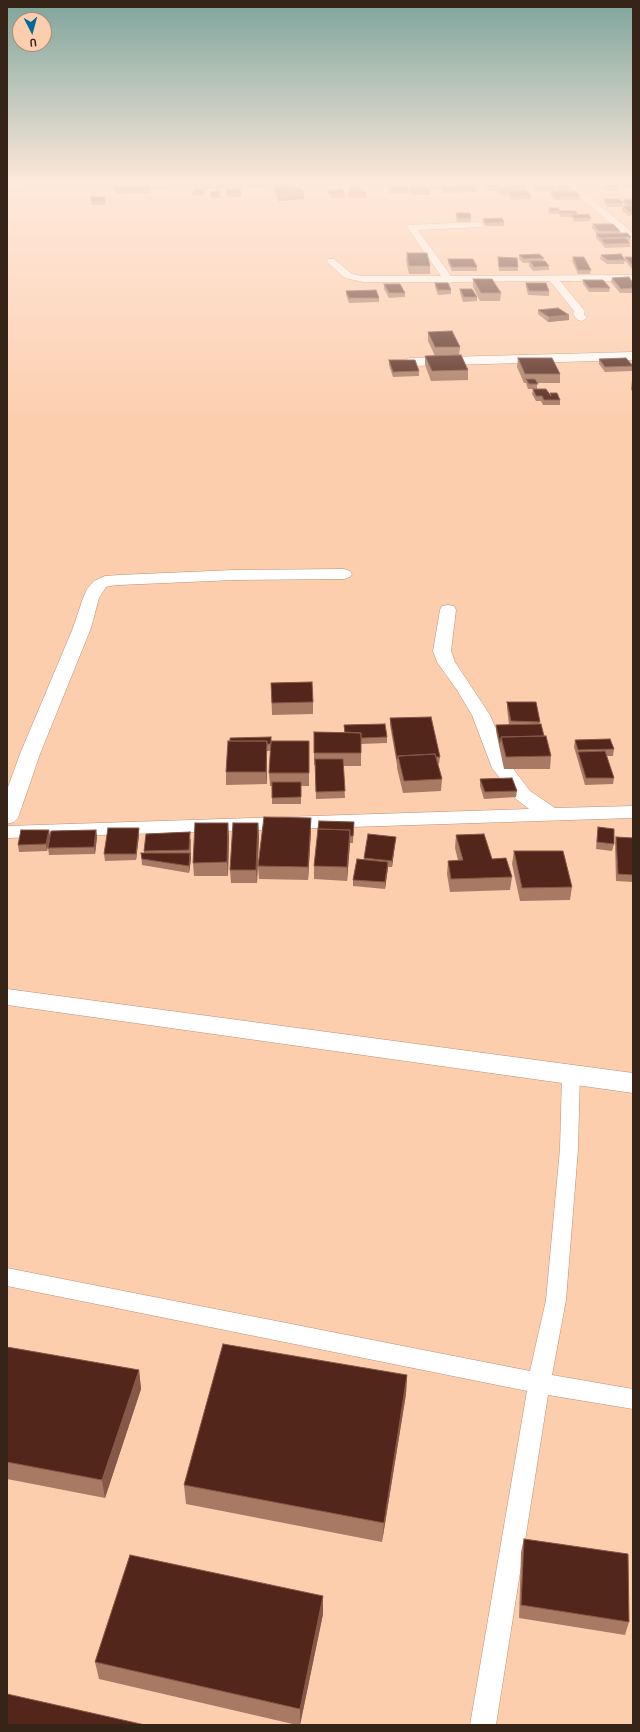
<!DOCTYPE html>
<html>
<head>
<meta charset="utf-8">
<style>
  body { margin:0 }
  #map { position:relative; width:640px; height:1732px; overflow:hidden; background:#fdceae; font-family:"PT Sans",sans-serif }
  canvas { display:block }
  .frame { position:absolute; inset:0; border:8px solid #362418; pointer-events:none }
  .north { position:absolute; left:12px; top:12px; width:40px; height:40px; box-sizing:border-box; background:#fdceae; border:1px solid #ad8a72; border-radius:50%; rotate:174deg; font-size:11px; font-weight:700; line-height:16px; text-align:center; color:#362418 }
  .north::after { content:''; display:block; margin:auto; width:14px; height:18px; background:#006b98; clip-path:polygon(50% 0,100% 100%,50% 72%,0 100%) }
</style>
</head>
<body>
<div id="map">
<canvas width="640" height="1732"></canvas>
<div class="frame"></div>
<div class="north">U</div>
</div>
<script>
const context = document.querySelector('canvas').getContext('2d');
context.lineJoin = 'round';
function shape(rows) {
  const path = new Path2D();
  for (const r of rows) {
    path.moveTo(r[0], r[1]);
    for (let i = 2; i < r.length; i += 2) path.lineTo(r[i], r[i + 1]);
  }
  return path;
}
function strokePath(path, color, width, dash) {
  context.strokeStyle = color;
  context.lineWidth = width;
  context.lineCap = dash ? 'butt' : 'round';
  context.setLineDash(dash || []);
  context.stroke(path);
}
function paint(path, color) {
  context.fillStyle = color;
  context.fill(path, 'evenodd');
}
const lane = shape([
  [571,1067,577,1069,580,1074,578,1149,566,1300,552,1375,633,1389,633,1409,548,1395,496,1725,470,1725,527,1391,7,1286,7,1268,530,1371,546,1300,560,1149,562,1074,565,1069,571,1067]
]);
const street = shape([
  [565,184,574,184,633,233,633,241,630,240,565,184],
  [479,222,484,225,482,227,418,230,451,276,633,275,633,281,560,281,585,311,584,314,587,318,582,321,578,320,574,316,573,314,574,311,550,281,453,282,449,283,445,282,363,282,345,278,326,261,328,259,334,259,352,274,363,276,441,276,407,227,409,225,479,222],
  [633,352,633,360,410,366,406,365,404,362,406,359,410,358,633,352],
  [344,569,350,571,352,574,350,577,344,579,234,580,119,585,109,586,106,587,99,598,91,628,40,754,18,818,14,822,7,824,7,790,20,754,73,628,83,598,87,589,94,581,105,576,119,575,234,570,344,569],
  [448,605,454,606,456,610,451,651,455,662,490,715,512,767,530,791,555,808,633,806,633,818,7,838,7,826,529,809,516,799,492,768,472,715,457,690,437,662,433,651,440,610,442,606,448,605],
  [7,989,633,1073,633,1093,7,1005,7,989]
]);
const primary = shape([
  [152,184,316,184,312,186,7,191,7,185,152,184]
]);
strokePath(lane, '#bc9071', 1);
strokePath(street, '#bc9071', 1);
strokePath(primary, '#37947c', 1);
paint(lane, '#fff');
paint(street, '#fff');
paint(primary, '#87e3d1');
paint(shape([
  [273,184,292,188,304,192,304,199,278,201,273,190],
  [387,184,406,184,409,190,409,193,390,194,387,186],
  [410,184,427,188,430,191,430,195,411,195,410,192,410,189,411,189,410,187],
  [428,184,438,184,440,186,440,184,459,184,459,185,477,189,476,192,442,193,440,187,440,190,430,190,428,185],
  [482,184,503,186,503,185,502,185,501,184,522,184,526,188,525,190,531,196,530,199,511,200,507,194,508,191,507,191,507,195,500,195,498,192,498,191,484,191,482,187],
  [534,184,567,184,571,188,571,191,580,196,579,200,555,200,550,195,551,191,537,192,533,188],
  [553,185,558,191,555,191,555,188],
  [598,184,614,184,618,187,618,191,605,191,598,185],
  [621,184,633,184,633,188,626,188],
  [349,186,366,194,366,198,349,198,348,196,348,192,349,192],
  [151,189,150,193,116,194,115,190],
  [197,189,205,194,201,196,192,195,192,192],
  [226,189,241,193,241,197,227,197],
  [328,190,345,194,345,198,331,198,328,193],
  [210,192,220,194,221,198,212,198,210,195],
  [91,197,105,197,105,205,92,205],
  [604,199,622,202,623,200,633,199,633,215,628,216,622,210,623,206,625,206,623,204,622,207,608,207,604,203],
  [549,208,577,213,577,215,591,218,590,221,575,222,572,218,572,217,561,217,559,214,550,214,548,212],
  [456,213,471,218,471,222,457,222,456,217],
  [483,219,504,222,504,226,485,226,483,222],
  [593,224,620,231,620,233,631,237,630,241,628,241,630,243,630,247,605,248,601,243,601,242,600,242,596,238,596,234,597,234,592,228],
  [407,253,430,266,430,274,409,274,406,261],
  [519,255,544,258,543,261,549,266,549,270,533,271,529,266,529,263,523,263,519,259],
  [601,255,625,260,624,264,607,264,600,259],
  [498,257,518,267,518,271,499,271],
  [573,257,591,270,590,274,578,274,572,261],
  [625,257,633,257,633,269,632,269,625,261],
  [448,259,477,267,477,271,452,271,448,263],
  [612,278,633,283,633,293,620,293,611,282],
  [473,279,501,293,500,301,480,301,473,287],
  [583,280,610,288,609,292,589,292,583,284],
  [435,283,451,290,451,294,438,295,435,287],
  [526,283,549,291,549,296,528,295,526,287],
  [384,284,405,293,405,297,389,298,384,289],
  [460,289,477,297,477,301,463,302,460,293],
  [346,291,379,298,379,302,349,303,346,295],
  [538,310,569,315,569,320,548,322,538,314],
  [428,332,460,347,459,356,468,370,468,380,431,381,425,365,425,356,435,356,428,341],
  [518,358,560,374,560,383,537,383,537,389,528,389,526,383,524,383,517,367],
  [599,359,633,366,632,371,605,372,599,364],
  [389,360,419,371,419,376,393,377,389,365],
  [632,380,633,380,633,394,631,389],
  [533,389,550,394,560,400,560,405,543,405,541,401,536,401,532,394],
  [271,683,313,702,313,714,272,715],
  [507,702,540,722,539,724,551,756,550,769,504,769,496,731,496,725,509,725,507,708],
  [390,718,440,757,439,764,438,764,442,779,441,791,403,793,397,768,397,765,390,725],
  [344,725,387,737,387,743,361,744,361,766,343,766,345,798,316,799,315,765,314,765,314,732,344,732],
  [575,740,614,749,613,756,606,756,614,778,613,784,585,785,574,747],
  [271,741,309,741,309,786,301,786,301,804,272,804,272,786,270,786,269,773,271,751,267,751,267,784,226,785,226,772],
  [480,779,517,791,516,797,484,799,480,786],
  [311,818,311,831,308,880,259,879,258,866],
  [354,822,353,843,350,843,347,881,314,879,314,866],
  [258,823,259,836,257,883,231,883,230,870],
  [598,827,614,844,612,851,596,849,597,834],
  [139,828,139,835,136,860,105,861,104,854],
  [49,830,50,836,47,851,19,852,18,845],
  [96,830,97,837,95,854,49,855,48,848],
  [456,835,492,859,512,877,510,890,450,892,447,874,448,861,458,860,455,848],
  [229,836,228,876,194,876,193,863],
  [396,837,395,844,392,867,388,867,385,889,353,886,353,880,364,860,364,858],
  [616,837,633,838,633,882,616,881,615,844],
  [191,839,190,853,191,859,189,873,142,865,141,853,144,853,144,851],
  [514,851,572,887,570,900,520,901,512,864],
  [7,1347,139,1370,141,1389,105,1498,7,1479],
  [407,1375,406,1394,382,1542,186,1504,184,1485],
  [524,1539,629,1622,625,1635,519,1618,521,1552],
  [323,1596,323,1614,300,1725,297,1725,99,1679,95,1662]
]), '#a87a64');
paint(shape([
  [205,190,205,194,201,196,201,192],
  [304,192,304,199,278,201,278,194],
  [569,315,569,320,548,322,549,317],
  [267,741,267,784,266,772],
  [311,818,311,831,308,880,308,867],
  [228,823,229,836,228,876,227,862],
  [258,823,259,836,257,883,256,870],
  [139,828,139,835,136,860,136,854],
  [49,830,50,836,47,851,46,844],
  [96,830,97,837,95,854,94,847],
  [350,830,350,843,347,881,347,867],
  [190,832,191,859,189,873,189,866,190,855],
  [396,837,395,844,392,867,392,861],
  [388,862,388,868,385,889,385,882],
  [139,1370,141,1389,105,1498,102,1480],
  [407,1375,406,1394,382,1542,384,1523],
  [323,1596,323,1614,300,1725,300,1709]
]), '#855847');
const building = shape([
  [273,184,290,184,292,188,299,187,304,192,278,194,273,184],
  [387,184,406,184,409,190,390,190,387,184],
  [410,184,425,184,427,188,412,188,410,184],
  [429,184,438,184,440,186,431,187,429,184],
  [440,184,449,184,451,187,454,186,453,185,474,184,477,189,442,189,440,184],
  [482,184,500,184,504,187,485,187,482,184],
  [504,184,522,184,526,188,507,188,504,184],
  [534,184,551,184,555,188,537,188,534,184],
  [555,184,567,184,571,188,559,188,555,184],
  [601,184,614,184,618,187,605,188,601,184],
  [625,184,633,184,633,185,626,185,625,184],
  [116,186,150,186,150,189,115,190,116,186],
  [349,186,359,186,361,192,365,192,366,194,349,194,348,192,351,192,349,186],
  [429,188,430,191,411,191,410,189,429,188],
  [197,189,205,190,201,192,192,192,197,189],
  [226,189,240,189,241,193,227,194,226,189],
  [342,189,345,194,331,194,328,190,342,189],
  [498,189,505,189,507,191,500,191,498,189],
  [526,190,531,196,512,196,508,191,526,190],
  [219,191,220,194,212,195,210,192,219,191],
  [551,191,575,191,580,196,555,197,551,191],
  [91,197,105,197,105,201,91,201,91,197],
  [604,199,619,199,623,203,608,203,604,199],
  [633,199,633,205,628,205,623,200,633,199],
  [623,206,633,206,633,212,629,212,623,206],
  [549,208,558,208,560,210,551,211,549,208],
  [559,211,575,211,577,213,561,213,559,211],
  [456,213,470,213,471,218,458,218,456,213],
  [588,214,591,218,575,218,572,215,588,214],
  [502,218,504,222,486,223,483,219,502,218],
  [593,224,613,224,620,231,599,231,593,224],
  [627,233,631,237,600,238,596,234,627,233],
  [625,238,630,243,605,244,601,239,625,238],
  [407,253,427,253,430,266,409,266,407,253],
  [539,254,544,258,524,259,519,255,539,254],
  [621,254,625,260,607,260,601,255,621,254],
  [498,257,517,258,518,267,499,267,498,257],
  [573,257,584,257,591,270,578,270,573,257],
  [625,257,633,257,633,265,632,265,625,257],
  [448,259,473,259,477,267,452,267,448,259],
  [530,261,545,261,549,266,534,267,530,261],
  [629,277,633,283,633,288,621,289,612,278,629,277],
  [473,279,492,279,501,293,481,293,473,279],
  [583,280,603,280,610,288,589,288,583,280],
  [435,283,448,283,451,290,438,290,435,283],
  [526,283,546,283,549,291,529,291,526,283],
  [384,284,400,284,405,293,389,293,384,284],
  [460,289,472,289,477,297,464,297,460,289],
  [376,290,379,298,349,298,346,291,376,290],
  [558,308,569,315,549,317,538,310,558,308],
  [452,331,460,347,435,347,428,332,452,331],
  [461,355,468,370,432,371,425,356,461,355],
  [518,358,552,358,560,374,525,374,518,358],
  [626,358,633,366,605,367,599,359,626,358],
  [389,360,415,360,419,371,393,372,389,360],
  [526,379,535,379,538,384,529,384,526,379],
  [533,389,546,389,551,396,550,393,557,393,560,400,544,400,542,396,536,396,533,389],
  [312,682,313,702,272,703,271,683,312,682],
  [507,702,536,702,540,722,511,721,507,702],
  [431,717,440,757,436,757,435,754,398,756,397,759,390,718,431,717],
  [385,724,387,737,361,738,361,733,345,732,344,725,385,724],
  [541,724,544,736,501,737,500,743,496,725,541,724],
  [314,732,361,733,361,753,314,753,314,732],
  [546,736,551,756,506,757,501,737,546,736],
  [271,737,271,744,267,744,267,741,230,741,230,738,271,737],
  [610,739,614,749,578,750,575,740,610,739],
  [228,741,267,741,266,772,226,772,228,741],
  [271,741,309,741,309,773,269,773,271,741],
  [605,751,614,778,586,778,578,752,605,751],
  [435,754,442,779,404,781,398,756,435,754],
  [315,759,343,759,345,791,316,792,315,759],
  [512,778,517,791,485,792,480,779,512,778],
  [272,782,301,782,301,797,272,798,272,782],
  [264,817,311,818,308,867,258,866,264,817],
  [319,821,354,822,353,836,350,836,350,830,318,829,319,821],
  [195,823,228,823,227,862,193,863,195,823],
  [233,823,258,823,256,870,230,870,233,823],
  [598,827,614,829,614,844,597,842,598,827],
  [108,828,139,828,136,854,104,854,108,828],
  [318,829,350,830,347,867,314,866,318,829],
  [21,830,49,830,46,844,18,845,21,830],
  [96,830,94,847,48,848,51,831,96,830],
  [190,832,189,850,144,851,146,834,190,832],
  [368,834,396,837,392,861,364,858,368,834],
  [484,834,492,859,506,858,512,877,451,879,448,861,463,860,456,835,484,834],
  [616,837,633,838,633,875,618,874,616,837],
  [514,851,563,851,572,887,522,888,514,851],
  [141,853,190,853,189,866,142,859,141,853],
  [357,859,388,862,385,882,353,880,357,859],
  [223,1344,407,1375,384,1523,184,1485,223,1344],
  [7,1347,139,1370,102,1480,7,1462,7,1347],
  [524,1539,628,1554,629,1622,521,1605,524,1539],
  [130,1555,323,1596,300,1709,95,1662,130,1555],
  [7,1694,145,1725,7,1725,7,1694]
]);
paint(building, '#52261b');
strokePath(building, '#855847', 1);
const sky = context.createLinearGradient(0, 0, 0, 426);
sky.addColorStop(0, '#7ea49c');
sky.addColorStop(0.43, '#fee9db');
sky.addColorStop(1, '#fee9db00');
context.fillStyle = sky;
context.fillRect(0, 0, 640, 426);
</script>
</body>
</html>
